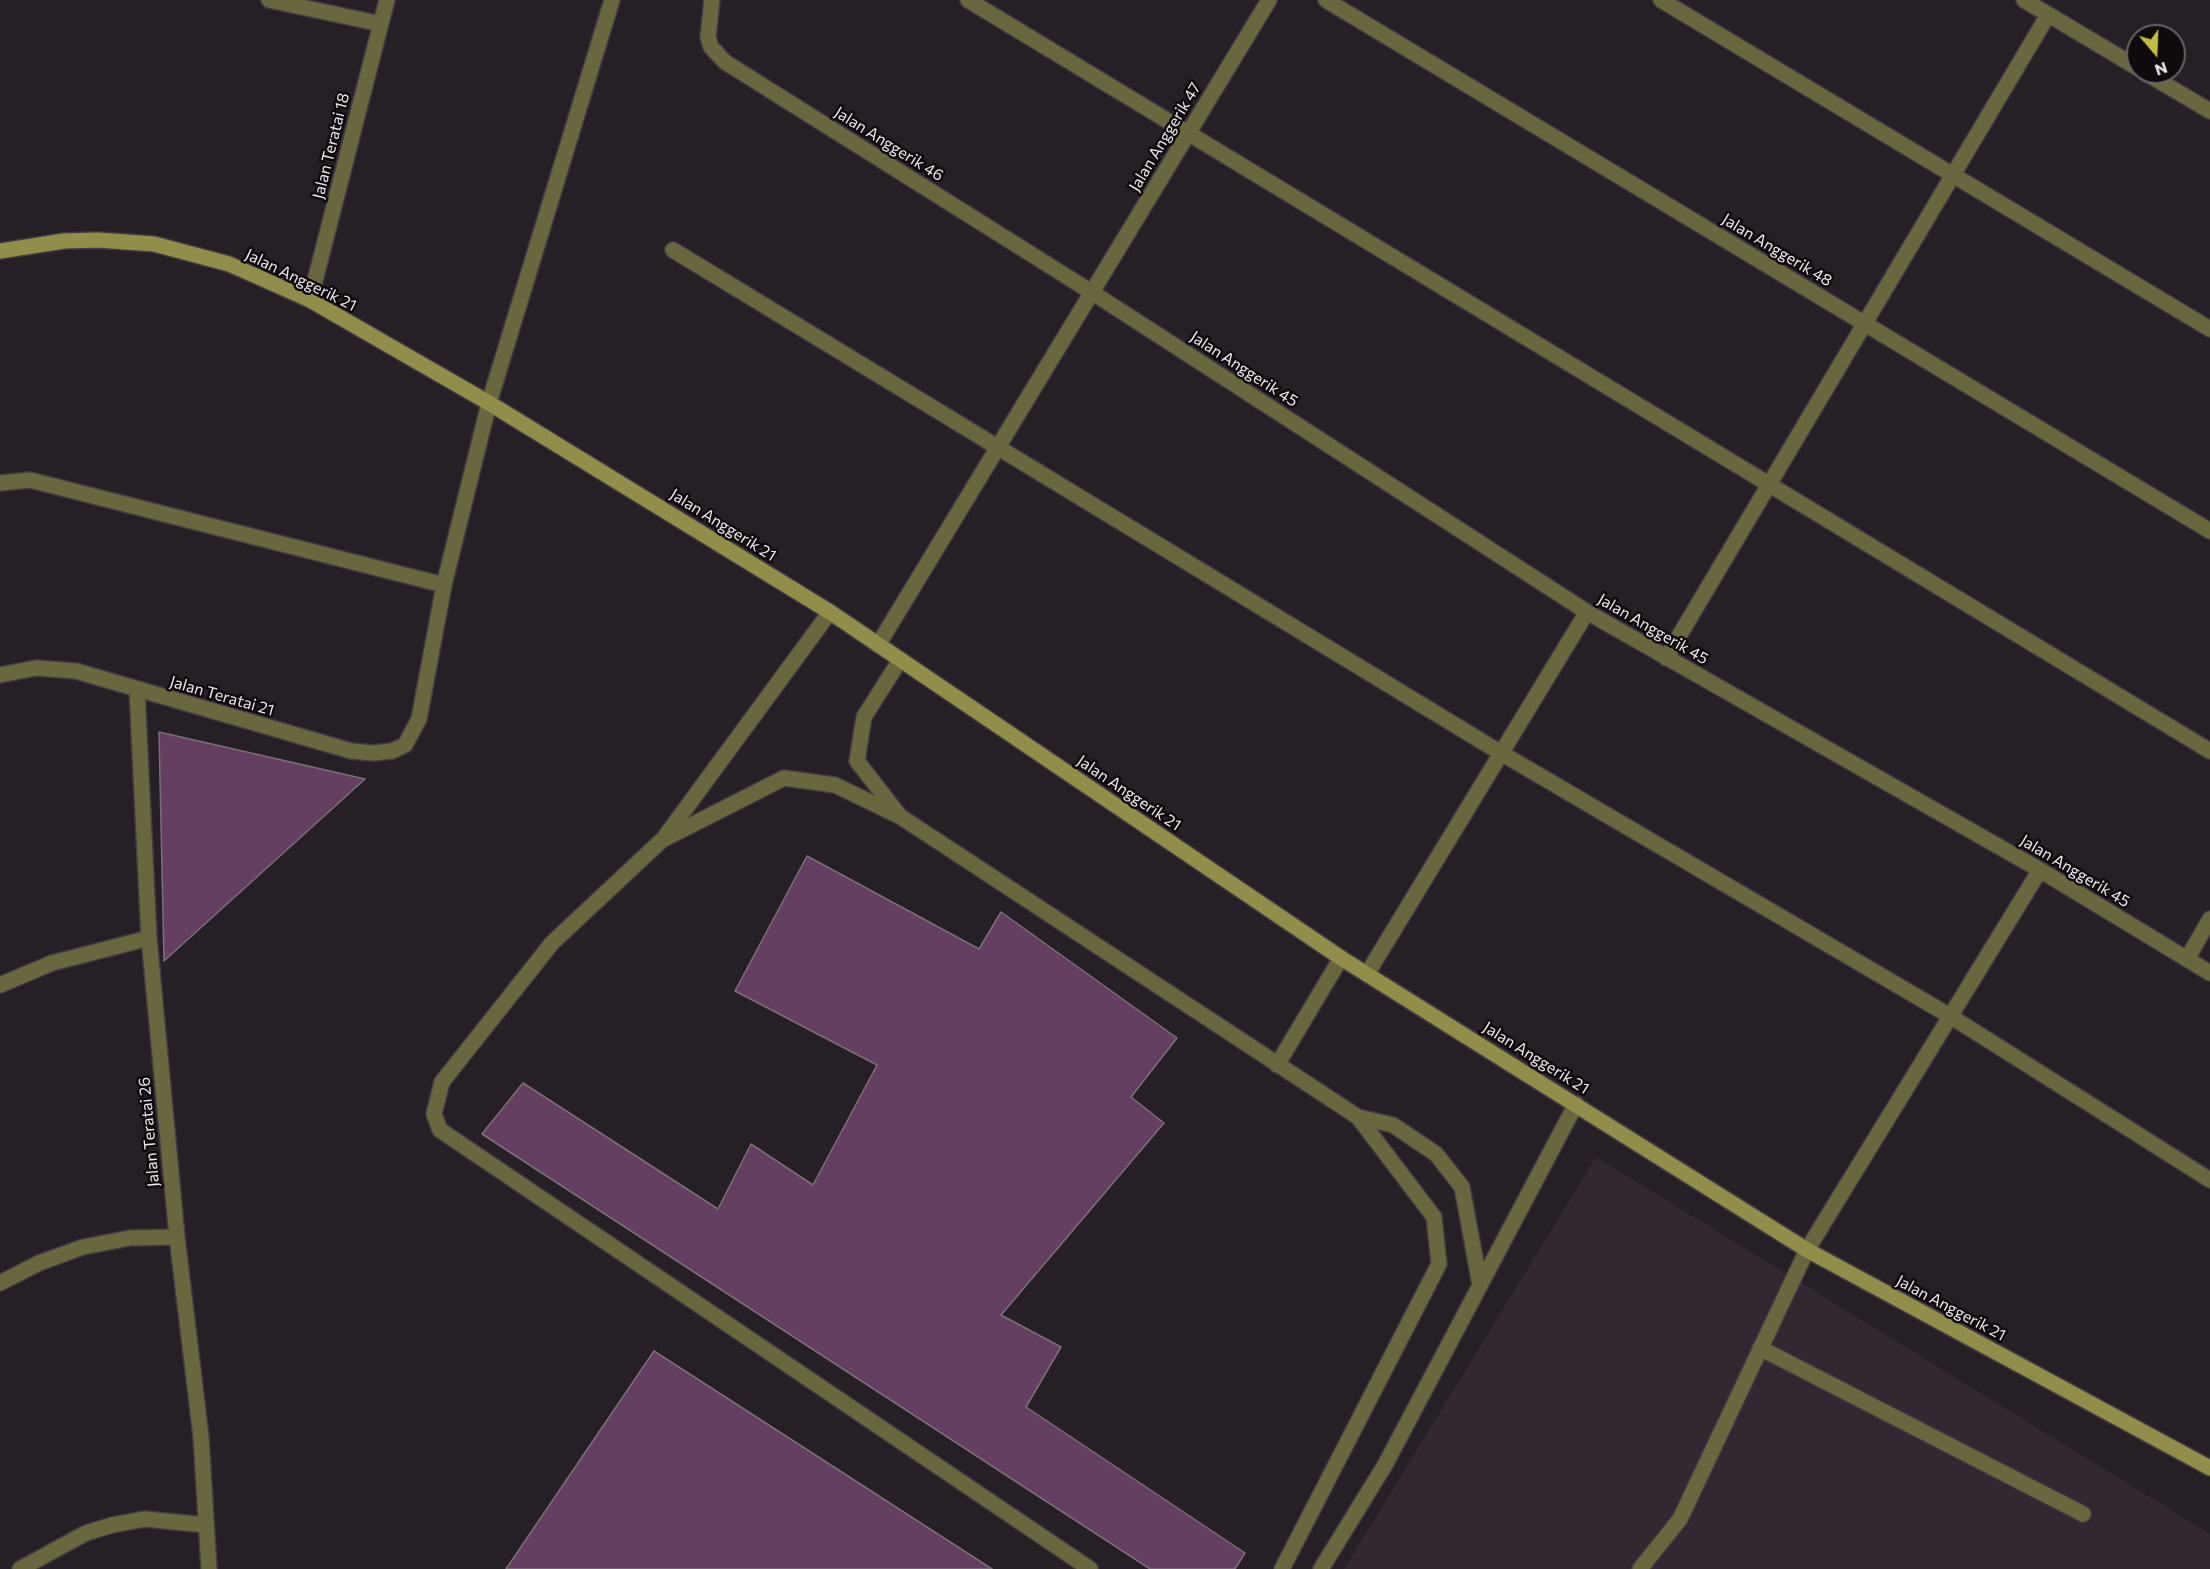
<!DOCTYPE html>
<html>
<head>
<meta charset="utf-8">
<style>
  body { margin:0 }
  #map { position:relative; width:2210px; height:1569px; overflow:hidden; background:#271f26; font-family:Commissioner,sans-serif }
  canvas { display:block }
  .north { position:absolute; left:2126px; top:24px; width:60px; height:60px; box-sizing:border-box; background:#0e0a0d; border:2px solid #676266; border-radius:50%; rotate:161deg; font-size:16px; font-weight:700; line-height:24px; text-align:center; color:#ede7ec }
  .north::after { content:''; display:block; margin:auto; width:21px; height:27px; background:#c3bd3e; clip-path:polygon(50% 0,100% 100%,50% 72%,0 100%) }
</style>
</head>
<body>
<div id="map">
<canvas width="2210" height="1569"></canvas>
<div class="north">N</div>
</div>
<script>
const context = document.querySelector('canvas').getContext('2d');
context.lineJoin = 'round';
function paint(path, color) {
  context.fillStyle = color;
  context.fill(path, 'evenodd');
}
function shape(rows) {
  const path = new Path2D();
  for (const r of rows) {
    path.moveTo(r[0], r[1]);
    for (let i = 2; i < r.length; i += 2) path.lineTo(r[i], r[i + 1]);
  }
  return path;
}
function strokePath(path, color, width, dash) {
  context.strokeStyle = color;
  context.lineWidth = width;
  context.lineCap = dash ? 'butt' : 'round';
  context.setLineDash(dash || []);
  context.stroke(path);
}
function drawText(font, color, halo, rows, align = 'center') {
  context.font = font + ' Commissioner,sans-serif';
  context.lineWidth = 5;
  context.setLineDash([]);
  context.textBaseline = 'middle';
  context.strokeStyle = halo;
  context.fillStyle = color;
  for (const [text, x, y, turn = 0] of rows) {
    context.save();
    context.translate(x, y);
    context.rotate((+turn || 0) * Math.PI / 180);
    context.textAlign = isNaN(turn) ? turn : align;
    if (halo) context.strokeText(text, 0, 0);
    context.fillText(text, 0, 0);
    context.restore();
  }
}
paint(shape([
  [1596,1157,2210,1534,2210,1569,1344,1569]
]), '#332732');
const building = shape([
  [159,732,365,779,164,961,159,732],
  [807,856,979,949,1001,912,1177,1038,1131,1097,1164,1123,1001,1315,1061,1347,1026,1407,1245,1553,1235,1569,1150,1569,482,1134,523,1083,718,1209,751,1144,813,1185,877,1065,735,991,807,856],
  [654,1351,992,1569,506,1569,654,1351]
]);
paint(building, '#653f61');
strokePath(building, '#7a7078', 1.5);
const lane = shape([
  [269,0,381,24],
  [968,0,2210,751],
  [1661,0,2210,329],
  [673,250,1501,753,1950,1016,2210,1180],
  [489,403,612,0],
  [0,483,30,480,444,585],
  [899,815,857,761,864,717,900,660],
  [664,838,830,612],
  [1277,1065,1341,958],
  [1358,1117,1393,1125,1436,1154,1462,1187,1480,1285],
  [1760,1348,2083,1514],
  [1090,1569,440,1130,434,1114,442,1082,552,943,662,840,784,778,835,785,901,817,1358,1117,1434,1217,1439,1264,1282,1569],
  [1321,1569,1385,1465,1576,1104],
  [1640,1569,1680,1519,1807,1250]
]);
const street = shape([
  [712,0,708,37,711,47,725,62,1093,293,1587,612,2040,870,2210,973],
  [1326,0,2210,531],
  [2024,0,2138,68],
  [2144,72,2210,111],
  [310,300,387,0],
  [878,645,1269,0],
  [1666,658,2048,15],
  [0,675,36,668,76,671,351,751,373,753,392,751,405,745,419,719,444,585,489,403],
  [137,691,149,938,177,1237,201,1437,209,1569],
  [2187,959,2210,919],
  [1367,974,1587,612],
  [0,985,52,963,149,938],
  [1807,1250,2040,870],
  [0,1283,39,1263,83,1247,130,1238,177,1237],
  [20,1569,86,1533,112,1525,145,1519,206,1525]
]);
const secondary = shape([
  [0,251,64,241,98,240,154,244,229,264,310,300,489,403,830,612,1341,958,1807,1250,2210,1468]
]);
strokePath(lane, '#433b42', 18);
strokePath(street, '#433b42', 18);
strokePath(secondary, '#433b42', 18);
strokePath(lane, '#69673e', 15);
strokePath(street, '#69673e', 15);
strokePath(secondary, '#918e4a', 15);
drawText('16px', '#ede7ec', '#0e0a0d', [
  ["Jalan Anggerik 47",1165,137,-59],
  ["Jalan Anggerik 46",889,144,32],
  ["Jalan Teratai 18",331,146,-76],
  ["Jalan Anggerik 48",1777,250,31],
  ["Jalan Anggerik 21",301,280,26],
  ["Jalan Anggerik 45",1244,369,33],
  ["Jalan Anggerik 21",723,525,32],
  ["Jalan Anggerik 45",1653,629,30],
  ["Jalan Teratai 21",222,696,16],
  ["Jalan Anggerik 21",1129,793,34],
  ["Jalan Anggerik 45",2075,871,31],
  ["Jalan Anggerik 21",1536,1058,32],
  ["Jalan Teratai 26",149,1132,-95],
  ["Jalan Anggerik 21",1951,1308,28]
]);
</script>
</body>
</html>
